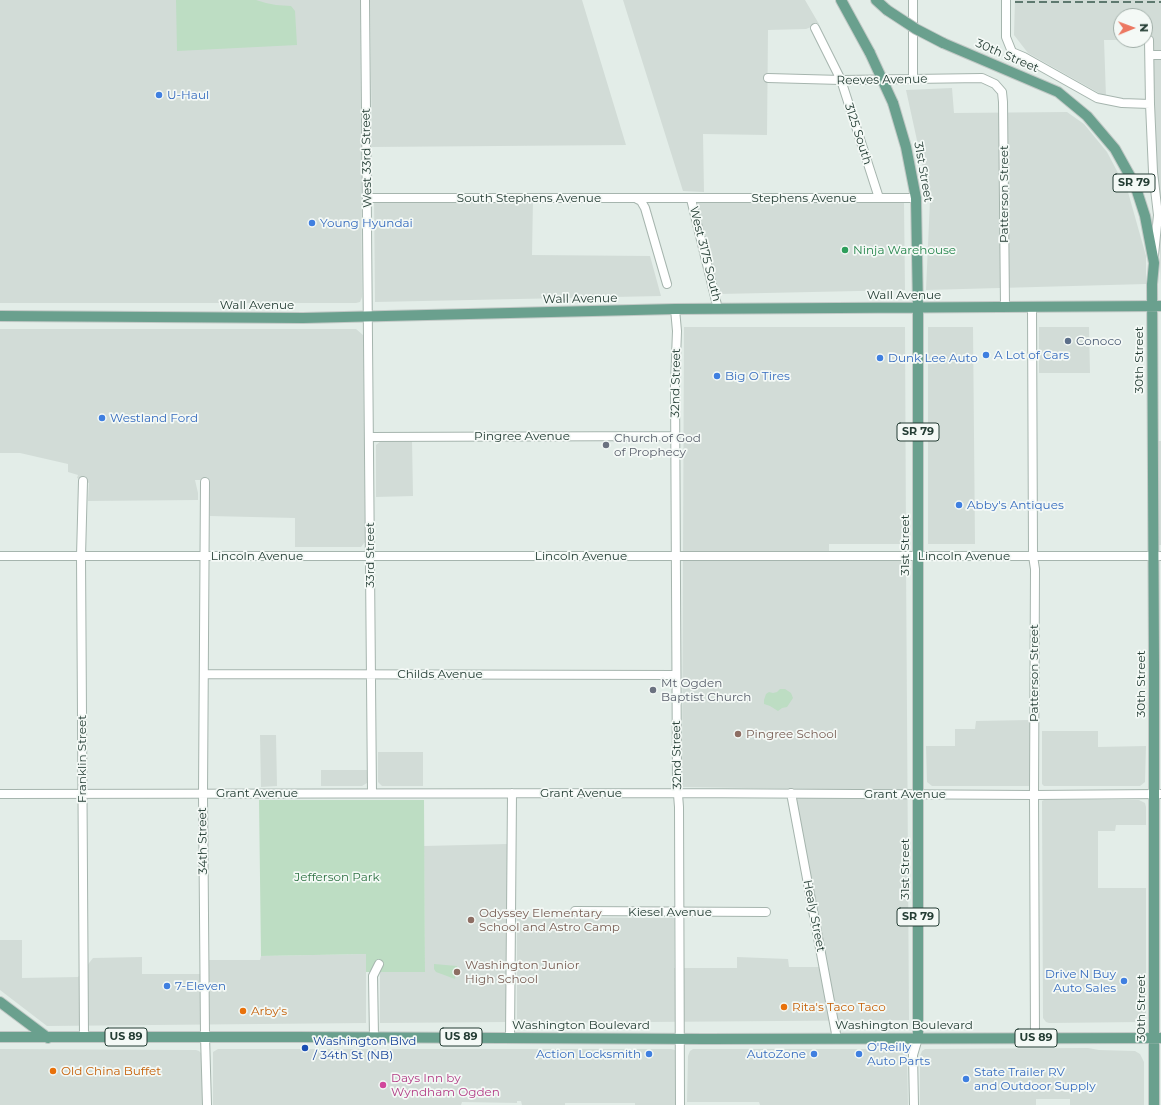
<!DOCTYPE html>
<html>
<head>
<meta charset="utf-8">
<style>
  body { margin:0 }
  #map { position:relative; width:1161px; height:1105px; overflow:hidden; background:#e3ede8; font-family:Montserrat,sans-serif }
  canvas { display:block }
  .north { position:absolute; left:1113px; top:8px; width:40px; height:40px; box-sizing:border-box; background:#f4f9f6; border:1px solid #a1aea8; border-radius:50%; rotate:89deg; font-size:11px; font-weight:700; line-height:16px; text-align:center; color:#243d34 }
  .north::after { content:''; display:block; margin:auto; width:14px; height:18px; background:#ec7862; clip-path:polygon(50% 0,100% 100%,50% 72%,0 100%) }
</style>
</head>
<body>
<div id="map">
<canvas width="1161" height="1105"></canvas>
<div class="north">N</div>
</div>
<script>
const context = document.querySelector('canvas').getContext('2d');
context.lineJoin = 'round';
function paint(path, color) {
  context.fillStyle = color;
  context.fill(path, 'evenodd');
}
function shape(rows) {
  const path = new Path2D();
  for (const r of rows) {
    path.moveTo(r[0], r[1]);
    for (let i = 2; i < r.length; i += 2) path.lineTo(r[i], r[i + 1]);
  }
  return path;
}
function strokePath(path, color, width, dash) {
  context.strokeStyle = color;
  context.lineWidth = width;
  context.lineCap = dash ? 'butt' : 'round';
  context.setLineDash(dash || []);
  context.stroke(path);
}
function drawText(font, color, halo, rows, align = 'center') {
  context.font = font + ' Montserrat,sans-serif';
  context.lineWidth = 3.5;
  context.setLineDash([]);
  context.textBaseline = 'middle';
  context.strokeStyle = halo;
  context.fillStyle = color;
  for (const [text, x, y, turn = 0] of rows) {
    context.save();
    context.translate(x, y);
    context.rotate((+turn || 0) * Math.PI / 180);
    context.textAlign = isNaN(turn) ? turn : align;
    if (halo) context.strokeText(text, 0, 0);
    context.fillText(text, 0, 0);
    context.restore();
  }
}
paint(shape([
  [0,0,360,0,362,297,360,302,356,303,0,303],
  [370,0,582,0,626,145,372,147],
  [623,0,805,0,819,24,806,29,768,30,767,135,703,134,704,192,683,191],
  [1015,0,1161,0,1161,284,1153,59,1146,59,1145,16,1121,16,1121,40,1104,40,1106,97,1028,53,1014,35],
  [952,88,954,113,1067,112,1084,124,1107,152,1128,192,1146,256,1146,284,926,290,930,200,906,90],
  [374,197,533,199,532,255,650,256,661,296,375,302],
  [697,202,904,203,905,290,719,294],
  [684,327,905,327,906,544,829,544,829,559,906,560,909,1020,517,1023,517,917,674,918,674,968,737,968,737,957,788,959,789,967,819,967,787,797,815,796,814,789,682,787],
  [928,327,973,327,975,544,928,544],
  [1039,327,1089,327,1090,373,1039,373],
  [0,329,356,329,363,335,365,542,361,547,295,547,295,518,210,516,210,480,195,480,198,493,198,500,88,501,89,483,77,478,78,475,68,472,68,464,20,453,0,453],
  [412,440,413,496,376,497,376,445,381,441],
  [1157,441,1161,441,1161,545,1157,545],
  [1030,720,1030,785,1029,786,932,786,927,782,926,746,955,746,955,729,975,729,976,721],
  [1042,731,1098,731,1098,747,1146,746,1145,782,1140,786,1044,786,1042,784],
  [260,735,276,735,277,786,261,787],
  [378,752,423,752,423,786,382,786,378,782],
  [321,770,367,770,367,783,362,786,321,786],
  [1044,800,1139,800,1145,803,1146,807,1146,825,1116,825,1115,831,1098,831,1098,888,1146,888,1146,1016,1145,1020,1141,1022,1049,1023,1046,1022,1043,1018,1042,801],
  [507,844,506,1022,380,1023,380,972,425,972,424,846],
  [0,940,22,940,22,978,78,977,93,958,142,957,142,974,202,974,206,960,260,960,261,956,366,954,366,1023,47,1026,0,990],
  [1088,1048,1099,1050,1135,1051,1140,1054,1144,1062,1144,1105,1070,1105,1070,1099,1036,1099,1036,1105,920,1105,920,1056,922,1051,925,1049],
  [0,1049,196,1050,199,1051,202,1054,202,1105,0,1105],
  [218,1049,671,1049,675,1050,676,1054,676,1105,635,1105,635,1103,565,1103,565,1105,522,1105,521,1101,517,1101,517,1103,462,1102,461,1105,213,1105,213,1052],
  [693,1049,903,1049,906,1051,907,1056,908,1105,760,1105,759,1102,687,1102,688,1056,690,1051]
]), '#d2dcd7');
paint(shape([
  [176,0,256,0,266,3,276,5,291,6,295,11,297,45,177,51],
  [780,689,785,689,791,693,793,698,787,707,782,708,778,711,770,706,764,704,764,700,766,694,769,692,773,693,777,692],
  [259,800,424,800,425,972,366,972,366,954,261,956],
  [434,964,457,966,455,979,436,972,434,969]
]), '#bdddc3');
const minor = shape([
  [365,0,372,793],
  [913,0,913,79],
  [1006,0,1006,37,1012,52,1024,57,1097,98,1122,103,1150,104],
  [815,28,841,80,879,198],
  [1149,40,1150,104,1153,172,1158,215,1154,255],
  [1150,55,1161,55],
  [768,78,841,80,982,78,995,84,1002,92,1003,102,1005,307],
  [367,198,916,198],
  [637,199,641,201,645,208,667,284],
  [691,199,718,309],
  [1032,307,1033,556,1035,569,1034,795,1035,1038],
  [675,309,677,331,675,385,677,782,679,807,680,1105],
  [370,437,675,436],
  [83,481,81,556,84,1037],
  [205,482,203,794,205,1036,207,1105],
  [0,556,1161,556],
  [204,674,676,675],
  [791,793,837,1039],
  [0,794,678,793,1034,795,1161,794],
  [575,911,766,912],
  [374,1037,373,976,379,964],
  [510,1038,512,793],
  [914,1105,913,1055,918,1038]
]);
const major = shape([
  [841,0,870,53],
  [876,0,887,10],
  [943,43,1058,92,1087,116,1115,149,1135,185,1145,216,1154,263,1152,284,1154,665,1154,1105],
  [893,103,906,147,916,198,918,308,918,1038],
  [0,316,303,318,675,309,1161,306],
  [0,1002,48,1038],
  [0,1037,298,1037,705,1039,1161,1038]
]);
strokePath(minor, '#a6b5ae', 10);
strokePath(major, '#c2c9c6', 12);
strokePath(minor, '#fff', 8);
strokePath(major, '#6aa08e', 10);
strokePath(shape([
  [1015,2,1161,2]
]), '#5e796f', 2, [8, 4]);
const majorBridge = shape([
  [887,10,916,29,943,43],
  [870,53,893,103]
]);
strokePath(majorBridge, '#c2c9c6', 12, []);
strokePath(majorBridge, '#6aa08e', 10);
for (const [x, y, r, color] of [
  [159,95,4,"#3f7fe0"],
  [312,223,4,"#3f7fe0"],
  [845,250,4,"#2e9e5b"],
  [1068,341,4,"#5c6f8a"],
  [986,355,4,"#3f7fe0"],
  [880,358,4,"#3f7fe0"],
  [717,376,4,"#3f7fe0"],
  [102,418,4,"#3f7fe0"],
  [606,445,4,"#6b7280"],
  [959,505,4,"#3f7fe0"],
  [653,690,4,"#6b7280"],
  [738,734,4,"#8d6e63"],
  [471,920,4,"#8d6e63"],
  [457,972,4,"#8d6e63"],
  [1124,981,4,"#3f7fe0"],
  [167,986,4,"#3f7fe0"],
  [784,1007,4,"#e8710a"],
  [243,1011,4,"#e8710a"],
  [305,1048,4,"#1a4fb4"],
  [649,1054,4,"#3f7fe0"],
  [814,1054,4,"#3f7fe0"],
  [859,1054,4,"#3f7fe0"],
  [53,1071,4,"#e8710a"],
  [966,1079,4,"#3f7fe0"],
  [383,1085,4,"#d1479c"]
]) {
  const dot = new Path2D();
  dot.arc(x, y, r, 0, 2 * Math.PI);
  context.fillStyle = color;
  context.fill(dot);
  strokePath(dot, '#f4f9f6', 1.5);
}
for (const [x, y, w] of [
  [1134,183,42],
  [918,432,42],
  [918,917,42],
  [126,1037,42],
  [461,1037,42],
  [1036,1038,42]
]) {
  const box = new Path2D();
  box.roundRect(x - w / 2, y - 9, w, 18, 3);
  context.fillStyle = '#f4f9f6';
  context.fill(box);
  strokePath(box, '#243d34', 1);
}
drawText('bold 11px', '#243d34', null, [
  ["SR 79",1134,183],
  ["SR 79",918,432],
  ["SR 79",918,917],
  ["US 89",126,1037],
  ["US 89",461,1037],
  ["US 89",1036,1038]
]);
drawText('12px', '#243d34', '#f4f9f6', [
  ["30th Street",1007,56,23],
  ["Reeves Avenue",882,80,-1],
  ["3125 South",858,134,72],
  ["West 33rd Street",367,158,-91],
  ["31st Street",923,172,80],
  ["Patterson Street",1004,194,-90],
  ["South Stephens Avenue",529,198],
  ["Stephens Avenue",804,198],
  ["West 3175 South",705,254,76],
  ["Wall Avenue",904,295],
  ["Wall Avenue",580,299,-1],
  ["Wall Avenue",257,305],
  ["30th Street",1139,360,-90],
  ["32nd Street",676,383,-89],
  ["Pingree Avenue",522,436],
  ["31st Street",905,545,-90],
  ["33rd Street",370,555,-90],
  ["Lincoln Avenue",257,556],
  ["Lincoln Avenue",581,556],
  ["Lincoln Avenue",964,556],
  ["Patterson Street",1034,673,-90],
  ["Childs Avenue",440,674],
  ["30th Street",1141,684,-90],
  ["32nd Street",677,755,-91],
  ["Franklin Street",82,759,-90],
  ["Grant Avenue",257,793],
  ["Grant Avenue",581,793],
  ["Grant Avenue",905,794],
  ["34th Street",203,841,-91],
  ["31st Street",905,869,-90],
  ["Kiesel Avenue",670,912],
  ["Healy Street",814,916,79],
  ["30th Street",1141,1008,-90],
  ["Washington Boulevard",581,1025],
  ["Washington Boulevard",904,1025]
]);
drawText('12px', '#366cbe', '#f4f9f6', [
  ["U-Haul",167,95],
  ["Young Hyundai",320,223],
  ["A Lot of Cars",994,355],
  ["Dunk Lee Auto",888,358],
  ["Big O Tires",725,376],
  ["Westland Ford",110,418],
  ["Abby's Antiques",967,505],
  ["Drive N Buy",1116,974,"right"],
  ["Auto Sales",1116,988,"right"],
  ["7-Eleven",175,986],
  ["O'Reilly",867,1047],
  ["Auto Parts",867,1061],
  ["Action Locksmith",641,1054,"right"],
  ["AutoZone",806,1054,"right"],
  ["State Trailer RV",974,1072],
  ["and Outdoor Supply",974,1086]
], 'left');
drawText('12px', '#27864d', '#f4f9f6', [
  ["Ninja Warehouse",853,250]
], 'left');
drawText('12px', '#4e5e75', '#f4f9f6', [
  ["Conoco",1076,341]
], 'left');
drawText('12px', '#5b616d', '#f4f9f6', [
  ["Church of God",614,438],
  ["of Prophecy",614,452],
  ["Mt Ogden",661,683],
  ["Baptist Church",661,697]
], 'left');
drawText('12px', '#785e54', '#f4f9f6', [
  ["Pingree School",746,734],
  ["Odyssey Elementary",479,913],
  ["School and Astro Camp",479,927],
  ["Washington Junior",465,965],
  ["High School",465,979]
], 'left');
drawText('12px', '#2f7344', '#f4f9f6', [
  ["Jefferson Park",337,877]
]);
drawText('12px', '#c56008', '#f4f9f6', [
  ["Rita's Taco Taco",792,1007],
  ["Arby's",251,1011],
  ["Old China Buffet",61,1071]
], 'left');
drawText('12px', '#164399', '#f4f9f6', [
  ["Washington Blvd",313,1041],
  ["/ 34th St (NB)",313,1055]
], 'left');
drawText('12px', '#b23c85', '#f4f9f6', [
  ["Days Inn by",391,1078],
  ["Wyndham Ogden",391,1092]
], 'left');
</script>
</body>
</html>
